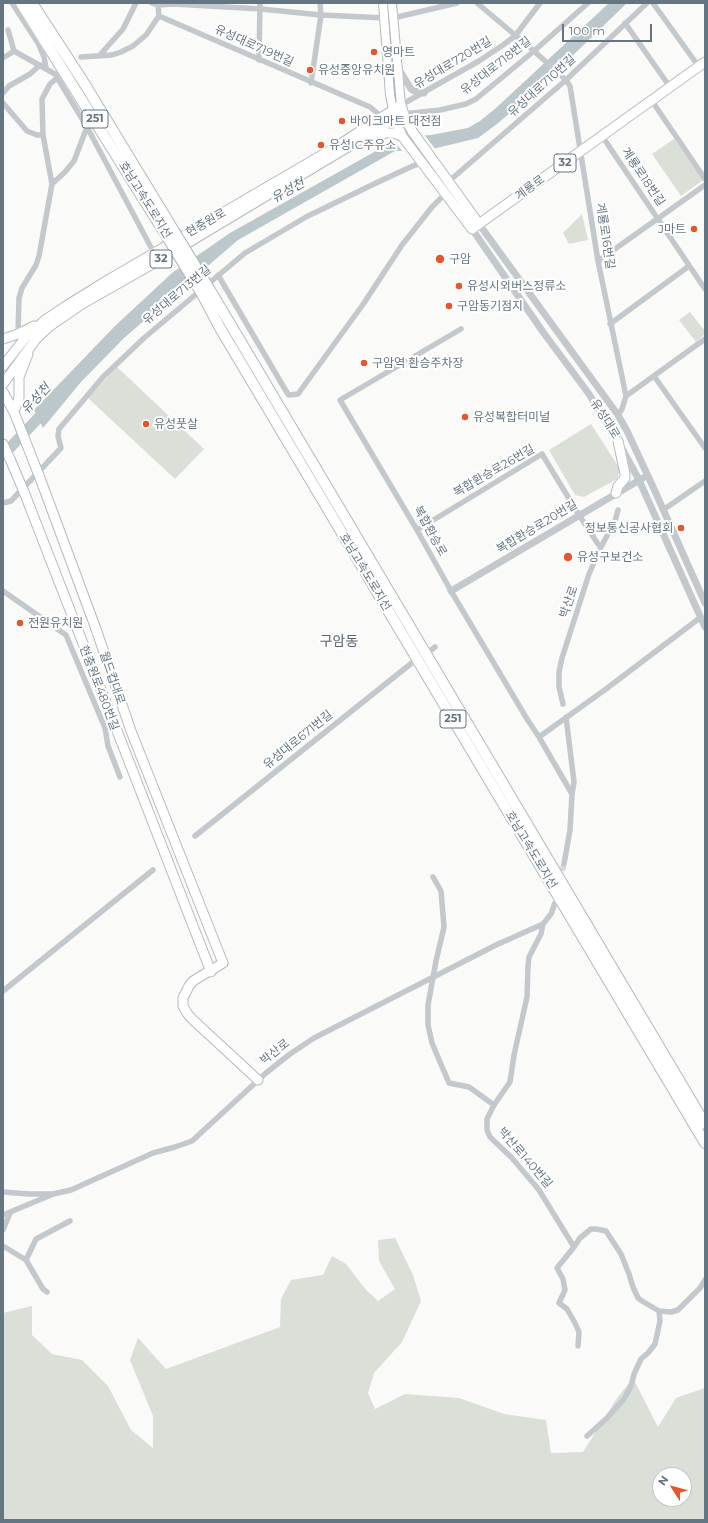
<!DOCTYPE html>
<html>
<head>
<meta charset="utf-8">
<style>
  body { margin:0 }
  #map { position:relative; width:708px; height:1523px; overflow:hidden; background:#fafaf8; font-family:Montserrat,sans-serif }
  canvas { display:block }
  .frame { position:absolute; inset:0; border:4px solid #657683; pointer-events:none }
  .north { position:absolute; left:652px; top:1467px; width:40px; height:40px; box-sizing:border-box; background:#fff; border:1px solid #c1c8cd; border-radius:50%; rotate:306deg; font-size:11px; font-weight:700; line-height:16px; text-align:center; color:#657683 }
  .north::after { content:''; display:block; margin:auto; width:14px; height:18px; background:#e4572e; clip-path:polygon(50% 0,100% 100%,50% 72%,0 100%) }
  .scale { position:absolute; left:562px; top:24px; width:90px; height:18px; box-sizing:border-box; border:2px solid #657683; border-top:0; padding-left:5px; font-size:12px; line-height:14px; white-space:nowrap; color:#657683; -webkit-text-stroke:3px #fff; paint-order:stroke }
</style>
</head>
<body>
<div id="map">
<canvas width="708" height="1523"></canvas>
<div class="frame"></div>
<div class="north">N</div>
<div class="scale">100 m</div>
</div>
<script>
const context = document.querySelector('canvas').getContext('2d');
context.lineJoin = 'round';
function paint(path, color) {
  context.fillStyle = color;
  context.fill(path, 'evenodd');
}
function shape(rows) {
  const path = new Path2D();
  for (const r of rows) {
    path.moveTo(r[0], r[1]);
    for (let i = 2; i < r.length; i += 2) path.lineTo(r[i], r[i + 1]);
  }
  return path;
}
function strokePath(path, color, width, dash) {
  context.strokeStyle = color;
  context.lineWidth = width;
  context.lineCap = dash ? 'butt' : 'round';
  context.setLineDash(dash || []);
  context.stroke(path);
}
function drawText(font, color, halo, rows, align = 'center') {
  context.font = font + ' Montserrat,"Noto Sans KR",sans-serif';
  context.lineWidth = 4;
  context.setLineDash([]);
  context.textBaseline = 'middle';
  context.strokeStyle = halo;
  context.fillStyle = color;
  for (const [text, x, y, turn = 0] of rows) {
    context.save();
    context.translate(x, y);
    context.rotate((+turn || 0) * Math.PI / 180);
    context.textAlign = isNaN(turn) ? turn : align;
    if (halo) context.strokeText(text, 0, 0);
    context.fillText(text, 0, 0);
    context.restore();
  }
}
paint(shape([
  [674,139,703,180,681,196,652,154],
  [582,214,588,240,569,244,563,233],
  [690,312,705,331,705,334,696,342,679,320],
  [117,367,204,449,175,479,88,398],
  [591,424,620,469,617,479,584,497,575,495,549,450],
  [395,1238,413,1275,421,1301,402,1342,374,1373,368,1393,375,1409,405,1394,459,1398,504,1414,546,1420,551,1453,583,1452,617,1398,633,1378,658,1427,676,1398,705,1388,705,1520,3,1520,3,1313,32,1306,32,1335,52,1354,82,1360,108,1386,131,1430,153,1448,153,1416,130,1360,138,1338,166,1369,280,1327,281,1299,291,1280,323,1275,332,1256,346,1264,366,1290,378,1301,395,1289,379,1261,378,1240],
  [660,1475,684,1475,684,1499,660,1499]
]), '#dadfd7');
paint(shape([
  [609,3,627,3,537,90,497,124,478,138,428,150,395,151,238,240,124,338,81,382,43,428,34,410,115,326,172,273,230,233,392,142,414,136,431,135,468,128,480,121,496,108]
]), '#bbc7cb');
paint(shape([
  [423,133,436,150,404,153,398,146,388,141,413,134]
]), '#fafaf8');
strokePath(shape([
  [3,455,48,408]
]), '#bbc7cb', 11);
strokePath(shape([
  [560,879,564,864]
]), '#d5d9db', 5.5, [5.5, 3]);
const secondary = shape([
  [383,3,390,95,394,115],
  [392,3,401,105]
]);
const primary = shape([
  [395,119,402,136,472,229,705,62],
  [369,139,386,133,393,133,402,136],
  [3,339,18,334,34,326],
  [3,366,26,337,45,320,66,306,103,283,334,148,401,105,406,121,412,131,479,224],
  [3,384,36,339,50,326,82,304,156,262,403,114],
  [3,392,14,412],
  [14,412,19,398,19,377,28,354],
  [3,444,10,459],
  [40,478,96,629,131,731,223,963,193,981,189,986,183,998,183,1006,187,1013,191,1018,258,1080],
  [24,492,211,972],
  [616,493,618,486,625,478,625,474,618,441]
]);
const motorway = shape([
  [21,3,166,235],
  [32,3,84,83,174,231],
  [210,290,705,1124],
  [202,294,220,328,705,1143]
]);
strokePath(secondary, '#b3babf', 10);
strokePath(primary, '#b5babe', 11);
strokePath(motorway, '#b4b9bd', 12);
strokePath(shape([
  [12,3,38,43,44,57,46,68],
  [152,3,158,5,174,4,261,9,321,15,385,18],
  [477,3,534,51,566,80,570,86,598,261,626,396,622,409,618,415],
  [653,3,699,67],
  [159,16,370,107,382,117],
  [393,18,457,3],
  [625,23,670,87],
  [8,30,14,51,55,74,87,127,154,253],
  [99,56,123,29,136,3],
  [81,57,112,55,121,52,133,46,146,35,159,16,158,5,161,3],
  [3,58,14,51],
  [259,60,260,3],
  [311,83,321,15,320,3],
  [3,93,9,86,30,74,40,65],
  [652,101,705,179],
  [3,103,27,131,37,135,43,135],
  [401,105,479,61,503,45,515,36,540,3],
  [403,114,440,110,466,104,476,99,534,51,588,3],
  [602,136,705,289],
  [448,182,566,80,647,3],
  [52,184,65,172,74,161,87,127],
  [598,261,705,185],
  [218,275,286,391,289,395,298,394,364,303,402,245,432,207,445,194],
  [610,324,689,266],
  [461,329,340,400,417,530,451,591,527,719,539,737,572,794],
  [18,334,19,298,22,288,36,265,39,256,52,184,43,135,42,99,50,84,57,78],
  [654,376,705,448],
  [626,396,705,339],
  [3,503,11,501,61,448,58,436,59,429,103,377,144,338,245,253,306,217,376,183,415,165,423,163],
  [663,510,705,481],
  [417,530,542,454,579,515,598,544,601,547],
  [3,591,66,635,105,728,108,746,120,777],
  [431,650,435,647],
  [563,704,559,687,559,672,562,658,589,574,601,547,615,521,618,510],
  [539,737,606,689,701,617],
  [195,836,413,662],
  [564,864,570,830,572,794,574,782,566,717],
  [433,877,441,891,444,927,436,961,428,1005,428,1025,432,1043,449,1083,469,1087,494,1105],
  [543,924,541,934,529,957,528,966,527,997,514,1055,510,1082,494,1105,487,1119,487,1130,490,1137,512,1158,539,1190,574,1247,580,1238,591,1229,596,1229,606,1231,621,1254,629,1274,633,1287,638,1298,642,1301,659,1311,671,1312,678,1310,700,1288,705,1280],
  [3,991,153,870],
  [3,1192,29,1194,53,1194,71,1190,153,1153,175,1147,192,1141,266,1073,290,1054,314,1038,496,945,543,924,551,914,555,903],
  [3,1215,51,1195],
  [3,1230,10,1213],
  [3,1246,26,1260,43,1289,47,1292],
  [574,1247,557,1268,563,1279,565,1290,559,1303,567,1309,575,1323,579,1332,578,1346],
  [26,1260,36,1239,70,1221],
  [587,1436,607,1418,624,1399,631,1386,634,1374,641,1359,648,1353,655,1344,660,1321,659,1311]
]), '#c3c8cc', 5.5);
strokePath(shape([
  [398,68,411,89,417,92,424,93],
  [479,224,618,415,627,431,654,489,705,603],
  [472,229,543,332,589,394,618,441,639,480,705,627],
  [451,591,643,478]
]), '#c3c8cc', 7);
strokePath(secondary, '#fff', 8);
strokePath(primary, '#fff', 9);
strokePath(motorway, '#fff', 10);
const primaryBridge = shape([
  [14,412,40,478],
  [10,459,24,492]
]);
const motorwayBridge = shape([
  [174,231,210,290],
  [166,235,202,294]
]);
strokePath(primaryBridge, '#b5babe', 11, []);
strokePath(motorwayBridge, '#b4b9bd', 12, []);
strokePath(primaryBridge, '#fff', 9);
strokePath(motorwayBridge, '#fff', 10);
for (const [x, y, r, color] of [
  [374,52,4,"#e4572e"],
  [310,70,4,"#e4572e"],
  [342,121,4,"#e4572e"],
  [321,145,4,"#e4572e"],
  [694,229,4,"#e4572e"],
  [440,259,5,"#e4572e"],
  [459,286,4,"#e4572e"],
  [449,306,4,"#e4572e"],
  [364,363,4,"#e4572e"],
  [465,417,4,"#e4572e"],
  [146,424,4,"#e4572e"],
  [681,528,4,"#e4572e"],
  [568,557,5,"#e4572e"],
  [20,623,4,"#e4572e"]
]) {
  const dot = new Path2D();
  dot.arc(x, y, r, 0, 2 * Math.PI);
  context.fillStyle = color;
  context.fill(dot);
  strokePath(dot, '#fff', 1.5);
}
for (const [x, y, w] of [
  [95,119,26],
  [565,163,22],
  [161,259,22],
  [453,719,26]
]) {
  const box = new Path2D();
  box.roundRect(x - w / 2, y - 9, w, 18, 3);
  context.fillStyle = '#fff';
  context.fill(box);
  strokePath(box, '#657683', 1);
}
drawText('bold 11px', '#657683', null, [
  ["251",95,119],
  ["32",565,163],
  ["32",161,259],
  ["251",453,719]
]);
drawText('12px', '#657683', '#fff', [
  ["유성대로719번길",254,46,24],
  ["유성대로720번길",453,63,-31],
  ["유성대로718번길",496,66,-38],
  ["유성대로710번길",542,86,-42],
  ["계룡로18번길",643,177,56],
  ["계룡로",530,188,-36],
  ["호남고속도로지선",145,200,58],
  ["현충원로",206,223,-30],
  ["계룡로16번길",605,236,81],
  ["유성대로713번길",177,295,-40],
  ["유성대로",605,419,58],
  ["복합환승로26번길",494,471,-30],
  ["복합환승로20번길",537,527,-31],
  ["복합환승로",430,531,61],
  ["호남고속도로지선",365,572,59],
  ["박산로",569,602,-71],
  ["월드컵대로",112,678,71],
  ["현충원로480번길",99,688,69],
  ["유성대로671번길",298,740,-39],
  ["호남고속도로지선",531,850,59],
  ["박산로",275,1052,-38],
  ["박산로140번길",525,1158,49]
]);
drawText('12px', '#657683', '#fff', [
  ["영마트",382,52],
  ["유성중앙유치원",318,70],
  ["바이크마트 대전점",350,121],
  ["유성IC주유소",329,145],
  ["J마트",686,229,"right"],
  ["구암",449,259],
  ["유성시외버스정류소",467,286],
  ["구암동기점지",457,306],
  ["구암역 환승주차장",372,363],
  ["유성복합터미널",473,417],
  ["유성풋살",154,424],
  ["정보통신공사협회",673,528,"right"],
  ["유성구보건소",577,557],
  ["전원유치원",28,623]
], 'left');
drawText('italic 13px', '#60757c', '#fff', [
  ["유성천",288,191,-29],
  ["유성천",36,399,-47]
]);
drawText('14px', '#57646e', '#fff', [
  ["구암동",339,642]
]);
</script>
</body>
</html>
